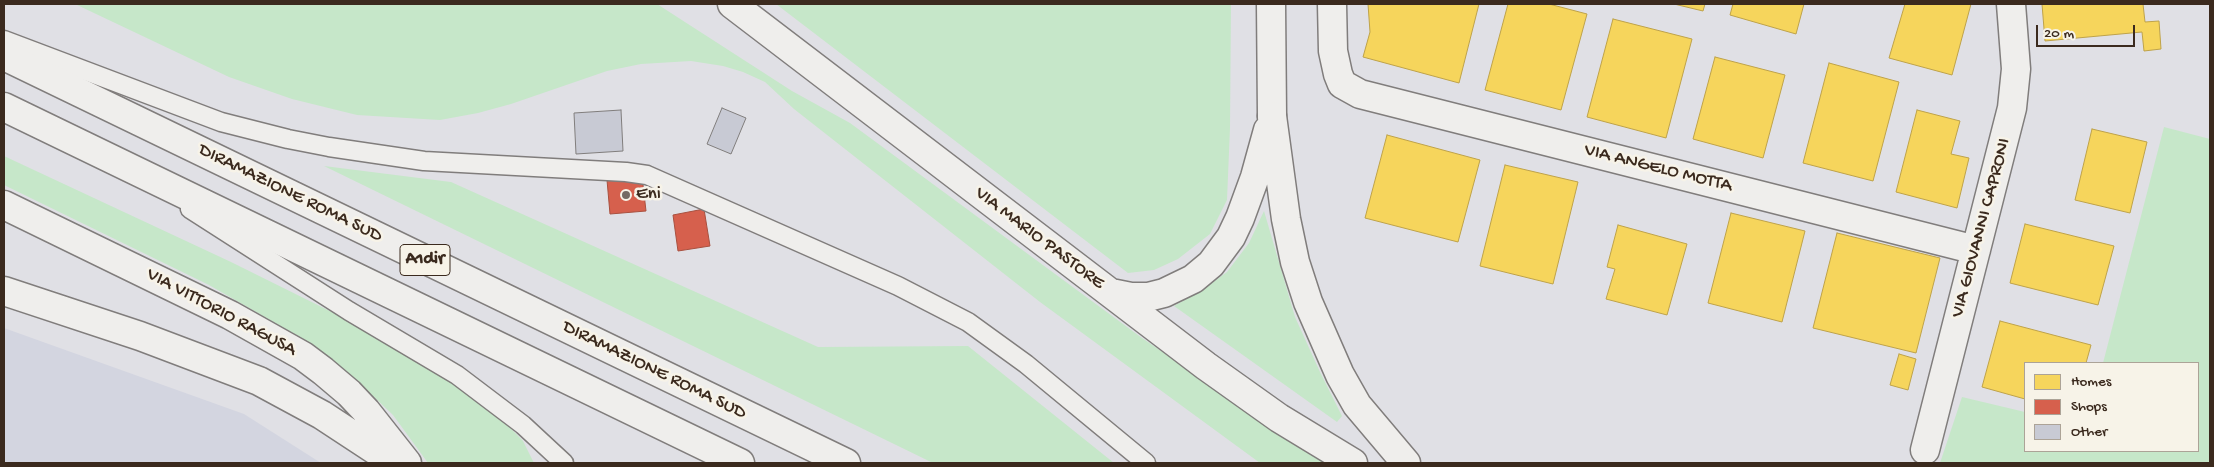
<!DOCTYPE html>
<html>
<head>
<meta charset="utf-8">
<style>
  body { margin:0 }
  #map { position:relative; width:2214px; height:467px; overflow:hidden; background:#e0e0e5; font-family:"Gochi Hand",sans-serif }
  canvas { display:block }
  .frame { position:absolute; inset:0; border:5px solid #3b2a1e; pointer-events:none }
  .legend { position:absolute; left:2024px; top:362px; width:175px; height:90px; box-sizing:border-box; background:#f7f3e8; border:1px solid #aca397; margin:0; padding:6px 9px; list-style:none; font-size:15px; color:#3b2a1e }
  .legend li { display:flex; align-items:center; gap:10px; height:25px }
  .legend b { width:25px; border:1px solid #aca397 }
  .scale { position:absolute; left:2036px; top:25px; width:99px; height:22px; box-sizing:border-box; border:2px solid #3b2a1e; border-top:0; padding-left:6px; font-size:15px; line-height:18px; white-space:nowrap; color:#3b2a1e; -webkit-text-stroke:4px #f7f3e8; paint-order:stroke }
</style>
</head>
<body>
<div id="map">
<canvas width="2214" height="467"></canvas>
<div class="frame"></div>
<ul class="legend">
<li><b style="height:14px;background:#f6d55c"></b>Homes</li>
<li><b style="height:14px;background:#d6604d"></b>Shops</li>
<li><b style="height:14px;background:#c8cad4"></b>Other</li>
</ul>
<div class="scale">20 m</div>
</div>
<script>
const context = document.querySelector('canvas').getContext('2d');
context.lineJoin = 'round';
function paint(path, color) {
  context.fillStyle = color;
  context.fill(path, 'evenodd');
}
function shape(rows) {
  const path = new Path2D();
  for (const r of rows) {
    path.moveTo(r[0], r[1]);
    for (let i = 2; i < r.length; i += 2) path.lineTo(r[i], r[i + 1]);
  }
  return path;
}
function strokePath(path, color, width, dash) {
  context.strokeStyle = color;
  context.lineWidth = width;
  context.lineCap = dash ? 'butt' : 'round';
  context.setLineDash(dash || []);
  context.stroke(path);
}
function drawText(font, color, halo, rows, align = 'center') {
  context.font = font + ' "Gochi Hand",sans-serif';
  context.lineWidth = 5;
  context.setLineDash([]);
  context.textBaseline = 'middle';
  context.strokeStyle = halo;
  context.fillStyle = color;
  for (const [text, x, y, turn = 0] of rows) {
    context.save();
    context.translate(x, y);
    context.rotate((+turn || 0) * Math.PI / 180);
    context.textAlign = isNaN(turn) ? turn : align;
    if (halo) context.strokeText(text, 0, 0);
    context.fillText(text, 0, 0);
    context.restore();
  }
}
paint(shape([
  [4,328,244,414,321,463,4,463]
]), '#d3d5e0');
paint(shape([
  [75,4,657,4,792,91,850,123,1142,338,1326,463,1260,463,1040,302,794,109,765,82,743,72,723,66,691,61,641,64,607,71,511,104,478,113,440,120,357,115,292,99,229,77],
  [776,4,1231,4,1230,128,1227,200,1210,234,1178,259,1154,270,1128,273],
  [2164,127,2210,139,2210,463,1940,463,1962,397,2025,412,2025,451,2198,451,2198,363,2103,363],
  [4,156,231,262,358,325,417,356,494,411,523,441,534,463,428,463,393,415,374,397,305,340,209,285,4,185],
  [324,166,451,182,818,347,968,346,1114,463,933,463],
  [1264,211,1295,317,1320,372,1342,416,1337,422,1174,306,1202,290,1227,272,1249,243]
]), '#c6e7c9');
const homes = shape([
  [1368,4,1479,4,1459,83,1363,57,1370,32,1368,4],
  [1508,4,1549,4,1587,14,1561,110,1485,90,1508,4],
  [1674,4,1705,4,1703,11,1674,4],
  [1733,4,1804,4,1796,34,1730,15,1733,4],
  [1905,4,1971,4,1952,75,1889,58,1905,4],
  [2042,4,2143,4,2145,22,2159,21,2161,49,2144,51,2142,32,2045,41,2042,4],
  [1613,19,1692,39,1666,138,1587,117,1613,19],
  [1715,57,1785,75,1763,158,1693,139,1715,57],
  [1829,63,1899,82,1873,181,1803,163,1829,63],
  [1917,110,1960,121,1951,154,1969,158,1957,208,1896,192,1917,110],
  [2092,129,2147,142,2130,213,2075,200,2092,129],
  [1387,135,1480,160,1458,242,1365,218,1387,135],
  [1505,165,1578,182,1553,284,1480,266,1505,165],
  [1731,213,1805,231,1782,322,1708,303,1731,213],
  [2025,224,2114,246,2098,305,2010,283,2025,224],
  [1618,225,1687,244,1667,315,1606,299,1615,269,1607,267,1618,225],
  [1837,233,1940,258,1916,353,1813,328,1837,233],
  [2000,321,2091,345,2086,363,2025,363,2025,399,1982,387,2000,321],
  [1899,354,1916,359,1908,390,1890,385,1899,354]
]);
paint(homes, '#f6d55c');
strokePath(homes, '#bea249', 1);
const shops = shape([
  [642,176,646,211,610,214,607,180,642,176],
  [704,209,710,246,678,251,673,215,704,209]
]);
paint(shops, '#d6604d');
strokePath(shops, '#a8503f', 1);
const building = shape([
  [722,108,746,118,731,154,707,144,722,108],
  [621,110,623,151,576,154,574,113,621,110]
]);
paint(building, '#c8cad4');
strokePath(building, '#807d7c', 1);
const lane = shape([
  [4,40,221,122,288,139,329,147,424,161,626,172,647,175,898,286,968,322,1026,364,1146,463],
  [190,209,349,311,457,375,523,425,564,463]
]);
const street = shape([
  [1332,4,1333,51,1338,74,1342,84,1360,94,1976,250],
  [1925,450,2012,108,2016,69,2011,4]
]);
const secondary = shape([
  [1271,4,1272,116]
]);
const highway = shape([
  [732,4,1206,366,1279,418,1353,463],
  [4,56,846,463],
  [4,107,740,463],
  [1272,116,1286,219,1295,262,1308,302,1340,375,1357,405,1406,463],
  [4,205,230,315,303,356,323,371,349,393,366,411,407,463],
  [4,291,140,336,259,381,322,415,395,463],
  [1111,293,1131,297,1148,297,1164,293,1193,279,1211,264,1231,237,1240,218,1255,177,1268,130]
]);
strokePath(lane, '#807d7c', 21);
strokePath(street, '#807d7c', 31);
strokePath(secondary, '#807d7c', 31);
strokePath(highway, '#807d7c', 31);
strokePath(lane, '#efeeec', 18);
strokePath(street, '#efeeec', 28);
strokePath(secondary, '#efeeec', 28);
strokePath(highway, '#efeeec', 28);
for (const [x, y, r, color] of [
  [626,195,5,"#756a64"]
]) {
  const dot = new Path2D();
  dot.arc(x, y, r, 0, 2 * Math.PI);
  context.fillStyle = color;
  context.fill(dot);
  strokePath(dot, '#f7f3e8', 2);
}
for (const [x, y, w] of [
  [425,260,50]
]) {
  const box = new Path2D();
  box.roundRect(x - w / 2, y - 15.5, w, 31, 4);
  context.fillStyle = '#f7f3e8';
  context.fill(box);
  strokePath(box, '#3b2a1e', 1);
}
drawText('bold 18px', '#3b2a1e', null, [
  ["A1dir",425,260]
]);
drawText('19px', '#3b2a1e', '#f7f3e8', [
  ["VIA ANGELO MOTTA",1658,169,14],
  ["DIRAMAZIONE ROMA SUD",290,194,26],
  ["VIA GIOVANNI CAPRONI",1982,228,-75],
  ["VIA MARIO PASTORE",1039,239,37],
  ["VIA VITTORIO RAGUSA",221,313,28],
  ["DIRAMAZIONE ROMA SUD",654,371,26]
]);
drawText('19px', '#3b2a1e', '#f7f3e8', [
  ["Eni",636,195]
], 'left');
</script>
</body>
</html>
